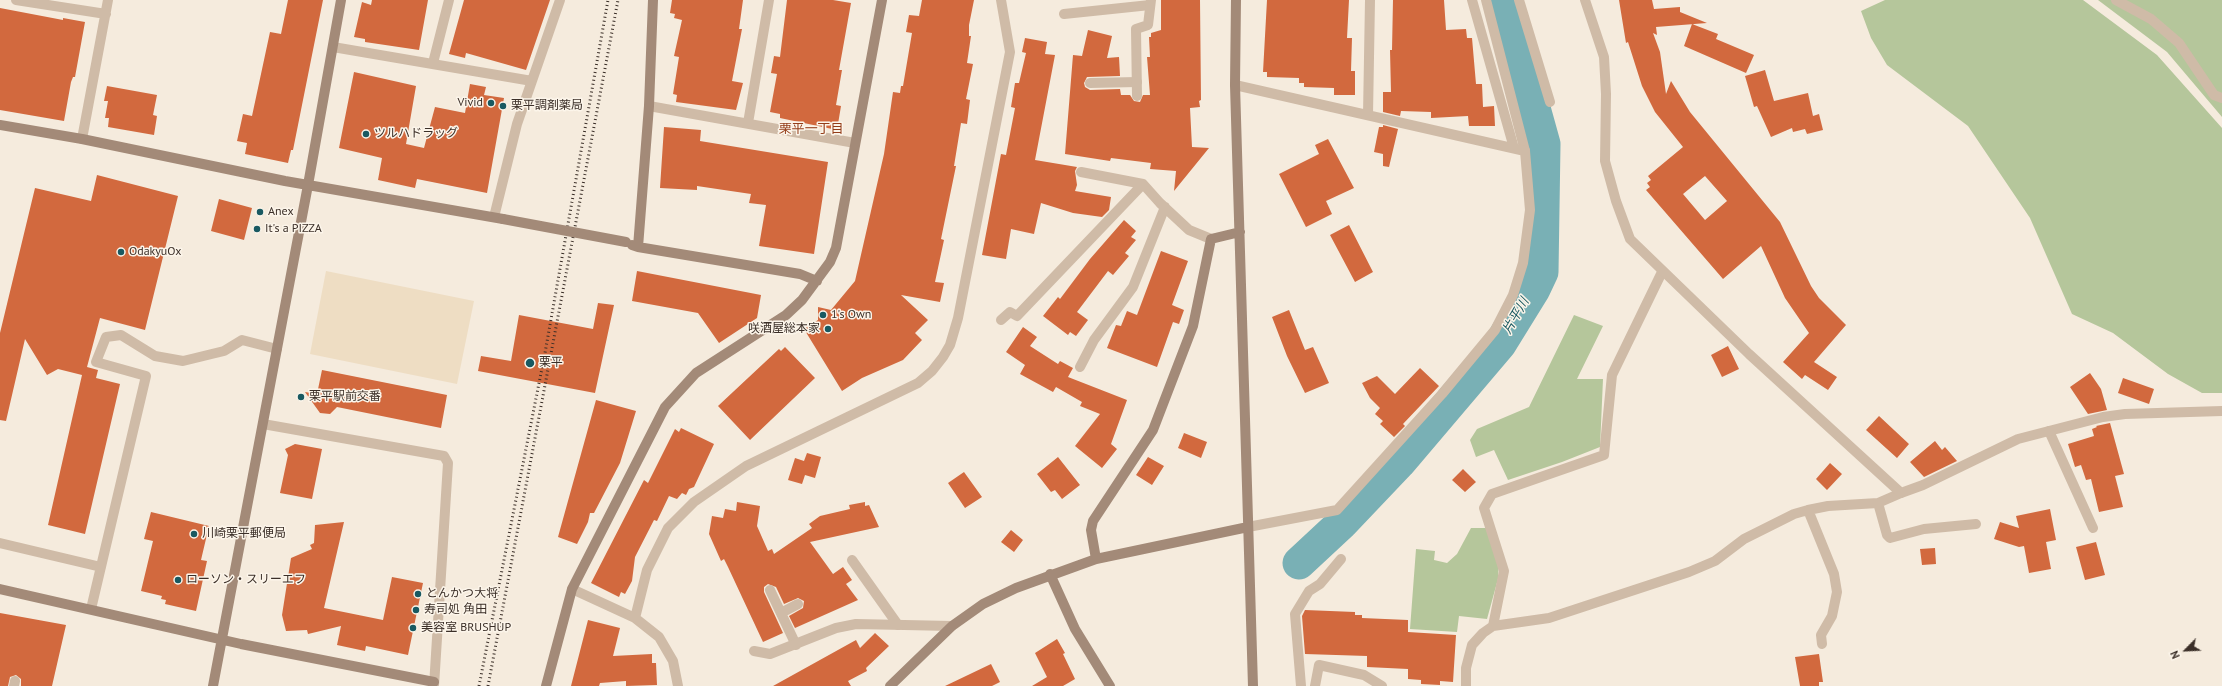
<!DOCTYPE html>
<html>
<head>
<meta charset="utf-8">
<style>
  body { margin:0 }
  #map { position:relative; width:2222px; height:686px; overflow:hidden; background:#f5ebdd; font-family:"PT Sans",sans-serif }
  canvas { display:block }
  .north { position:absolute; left:2166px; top:630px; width:40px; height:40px; -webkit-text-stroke:3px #fcf5ea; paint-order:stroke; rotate:246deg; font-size:11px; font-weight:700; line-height:16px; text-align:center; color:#3b2f28 }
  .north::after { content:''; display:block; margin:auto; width:14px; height:18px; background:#3b2f28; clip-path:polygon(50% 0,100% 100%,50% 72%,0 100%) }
</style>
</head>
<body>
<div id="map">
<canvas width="2222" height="686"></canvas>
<div class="north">N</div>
</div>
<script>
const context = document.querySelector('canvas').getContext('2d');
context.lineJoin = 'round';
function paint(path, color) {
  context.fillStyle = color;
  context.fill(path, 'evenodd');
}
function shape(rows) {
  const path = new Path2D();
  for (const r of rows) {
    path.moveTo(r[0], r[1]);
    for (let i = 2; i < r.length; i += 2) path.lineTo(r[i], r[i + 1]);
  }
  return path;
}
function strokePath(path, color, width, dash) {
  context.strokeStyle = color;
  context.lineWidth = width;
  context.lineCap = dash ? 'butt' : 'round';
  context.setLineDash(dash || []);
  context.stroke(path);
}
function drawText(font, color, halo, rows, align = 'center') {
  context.font = font + ' "PT Sans","Noto Sans JP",sans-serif';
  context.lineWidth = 3;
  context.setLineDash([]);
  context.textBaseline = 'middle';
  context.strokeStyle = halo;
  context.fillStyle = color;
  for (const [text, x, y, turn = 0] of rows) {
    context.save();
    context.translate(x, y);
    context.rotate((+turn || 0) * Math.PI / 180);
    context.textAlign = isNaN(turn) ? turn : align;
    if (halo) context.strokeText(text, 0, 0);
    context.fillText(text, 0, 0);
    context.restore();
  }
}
paint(shape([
  [1885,0,2083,0,2157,55,2222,128,2222,393,2202,393,2168,374,2113,333,2072,314,2030,218,1968,126,1887,65,1871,38,1861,11],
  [2098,0,2222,0,2222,117,2167,52],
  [1574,315,1603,326,1577,379,1603,379,1600,447,1562,462,1508,480,1494,450,1476,457,1470,440,1477,429,1529,407],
  [1471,528,1487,528,1499,561,1498,579,1487,619,1459,616,1457,632,1410,629,1416,549,1435,551,1434,560,1447,563,1457,554]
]), '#b5c69b');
paint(shape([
  [326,271,474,301,457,384,310,354]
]), '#eeddc3');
strokePath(shape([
  [1299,563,1342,523,1399,463,1500,344,1534,289,1542,272,1544,144,1504,0]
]), '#79b0b5', 33);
paint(shape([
  [288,0,323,0,293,150,291,150,288,163,245,154,247,143,237,141,243,114,252,116,270,32,281,34],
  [372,0,428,0,419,50,365,42,365,39,354,37,362,2,371,5],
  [464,0,550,0,526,70,466,53,465,58,449,54],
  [672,0,743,0,739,29,742,29,732,81,743,83,736,110,676,102,677,95,673,94,679,57,674,56,682,20,674,18,675,14,670,13],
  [787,0,833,0,851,3,839,70,842,70,836,105,841,106,837,130,780,118,780,114,770,112,777,74,771,73,774,56,780,57],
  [922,0,974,0,969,25,969,36,971,36,967,63,973,64,966,99,970,100,967,124,961,123,954,166,956,166,941,239,944,240,935,282,944,283,940,302,901,295,928,320,915,333,922,340,903,360,862,378,842,391,804,329,818,320,818,307,831,310,855,281,884,154,893,92,900,93,901,86,903,86,912,33,906,32,909,15,919,16],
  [1161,0,1200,0,1201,100,1199,101,1200,107,1190,108,1192,147,1209,148,1174,191,1176,171,1150,169,1151,163,1111,158,1110,161,1065,154,1073,55,1082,56,1088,30,1112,36,1107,58,1119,57,1120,76,1087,77,1084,83,1085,87,1090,90,1120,89,1121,95,1130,95,1134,101,1140,102,1143,95,1150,95,1147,57,1150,57,1149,37,1151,37,1151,33,1161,30],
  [1267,0,1349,0,1347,38,1352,38,1351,71,1355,71,1355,95,1334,95,1334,88,1304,87,1304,83,1299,83,1299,78,1267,77,1267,72,1263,72],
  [1393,0,1444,0,1446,30,1466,29,1467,38,1472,38,1476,84,1482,84,1483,107,1494,106,1495,126,1469,126,1468,116,1431,118,1431,112,1401,111,1400,116,1383,112,1383,92,1391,92,1390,50,1392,50],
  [1619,0,1652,0,1654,9,1680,7,1680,12,1707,23,1656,27,1657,35,1653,33,1660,52,1666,94,1671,81,1690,112,1780,222,1811,286,1819,298,1846,325,1814,362,1837,377,1828,390,1805,375,1802,379,1783,362,1809,333,1785,298,1761,246,1723,279,1646,190,1650,187,1647,183,1651,180,1648,176,1683,147,1655,112,1642,86,1628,42,1626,43],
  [1705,176,1727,201,1705,220,1683,194],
  [0,8,63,20,63,18,85,22,75,77,73,77,71,82,64,121,0,110],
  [1692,24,1718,34,1716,39,1754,55,1746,73,1684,46],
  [1025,38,1047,42,1045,54,1055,55,1035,160,1077,167,1075,171,1077,185,1075,191,1111,197,1109,210,1102,217,1073,213,1041,203,1034,234,1011,229,1006,259,982,255,1001,154,1006,155,1015,108,1011,107,1015,83,1019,83,1026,53,1022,52],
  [1765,70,1774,101,1808,93,1813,116,1819,114,1823,130,1807,134,1805,129,1793,132,1792,128,1771,137,1757,106,1754,107,1745,76],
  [354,72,416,86,406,144,424,148,435,107,465,113,470,84,486,87,484,95,504,98,487,193,417,179,415,188,378,180,382,158,339,148],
  [107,86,157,95,153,115,157,116,154,135,108,127,109,118,105,118,108,101,104,101],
  [1383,125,1398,129,1389,167,1383,166,1383,154,1374,152,1379,127,1383,127],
  [664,127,701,130,700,141,828,162,814,254,759,246,766,205,749,203,751,194,697,186,697,190,660,188],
  [1328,139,1354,188,1326,201,1332,214,1306,227,1279,174,1319,154,1315,145],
  [97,175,178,196,145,330,100,318,87,367,98,370,96,378,120,384,85,534,48,525,82,375,58,369,47,375,25,339,6,421,0,420,0,333,35,188,91,201],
  [219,199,252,208,244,240,211,231],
  [1124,220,1136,231,1131,237,1136,240,1125,253,1129,256,1113,275,1108,271,1077,312,1088,320,1076,336,1070,332,1068,335,1043,316,1058,297,1060,299,1090,259],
  [1349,225,1373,272,1355,282,1330,235],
  [1161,251,1188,261,1172,305,1184,310,1179,324,1173,322,1157,367,1107,348,1116,325,1121,326,1127,311,1137,315],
  [637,271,761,295,757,318,719,343,698,313,632,301],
  [598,303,614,305,595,393,478,371,481,356,511,361,519,315,593,329],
  [1289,310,1305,350,1313,347,1329,383,1305,393,1287,356,1272,317],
  [1023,327,1037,337,1030,346,1058,364,1060,361,1073,368,1068,377,1127,400,1111,444,1117,449,1102,468,1075,446,1100,414,1080,406,1082,402,1056,387,1053,392,1020,374,1025,365,1006,352],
  [1728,346,1739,369,1722,377,1711,355],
  [785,347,815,378,750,440,718,406,779,349,781,351],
  [1420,368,1439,386,1403,424,1405,426,1394,437,1380,424,1383,421,1375,414,1380,408,1370,398,1362,383,1377,376,1395,394],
  [322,370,447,395,441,428,337,407,330,414,320,413,305,392,317,394],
  [2090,373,2101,389,2107,410,2088,414,2070,387],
  [2123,378,2154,389,2149,404,2118,393],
  [596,400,636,411,620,463,594,513,590,513,588,522,577,544,558,537],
  [1879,416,1909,444,1897,458,1866,430],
  [2110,423,2124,474,2115,476,2123,507,2099,512,2091,479,2086,480,2081,465,2075,467,2068,444,2094,436,2092,429,2097,427,2096,426],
  [681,428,714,444,694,487,689,489,686,495,682,493,677,499,669,496,657,521,654,520,635,557,632,581,625,594,621,592,619,597,591,583,644,480,648,483,675,429,679,432],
  [1184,433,1207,442,1201,458,1178,448],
  [1935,441,1942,450,1945,447,1957,461,1924,477,1910,462],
  [295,444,322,449,312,499,280,493,288,455,285,449],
  [807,453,821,457,815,478,805,475,802,484,788,480,795,458,804,461],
  [1058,457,1080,485,1062,499,1055,490,1051,492,1037,474],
  [1148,457,1164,466,1152,485,1136,475],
  [1830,463,1842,474,1827,490,1816,479],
  [1463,469,1476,482,1465,492,1452,480],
  [964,472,982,497,965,508,948,483],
  [737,502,760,506,757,526,768,551,772,549,774,554,812,528,809,524,820,516,850,509,849,505,865,502,865,506,869,505,879,527,810,542,833,574,843,567,852,580,846,584,858,600,795,628,789,616,803,608,804,601,798,598,784,604,776,587,768,584,764,587,764,592,783,633,763,642,728,567,724,559,721,561,709,534,712,516,723,518,725,509,736,511],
  [2050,509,2056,540,2046,542,2051,569,2029,573,2024,546,2019,547,1994,539,2000,522,2019,528,2016,516],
  [151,512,209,526,201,560,207,561,196,611,165,604,166,600,161,599,162,596,141,591,153,541,144,539],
  [344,522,324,608,383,620,392,577,423,583,408,655,366,646,365,651,337,645,341,626,308,634,307,630,286,631,282,615,291,558,312,549,310,545,314,543,315,525],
  [1011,530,1023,540,1014,552,1001,542],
  [2096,542,2105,575,2085,580,2076,547],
  [1935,548,1936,564,1922,565,1920,549],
  [1305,610,1355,612,1355,615,1362,615,1362,618,1408,620,1408,632,1456,635,1453,682,1440,681,1440,685,1421,684,1421,680,1408,679,1408,669,1367,667,1367,656,1305,654,1302,616],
  [0,613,66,625,52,686,21,686,21,679,16,675,10,677,8,686,0,686],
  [588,620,620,628,613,656,652,654,652,663,656,663,657,685,626,686,626,681,600,683,599,686,571,686],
  [875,633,889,646,866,668,867,671,848,681,851,686,773,686,856,640,860,648],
  [1057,639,1065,653,1063,654,1075,679,1063,686,1032,686,1047,677,1035,653],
  [1819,654,1823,682,1819,682,1819,686,1800,686,1795,657],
  [991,664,1000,682,992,686,945,686]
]), '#d2693e');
strokePath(shape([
  [1486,0,1525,151],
  [2116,0,2151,19,2179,43,2214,95,2222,98],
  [1064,14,1150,5],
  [1090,83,1137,82],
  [2049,431,2093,528],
  [1878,503,1887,535,1890,538,1924,529,1976,524],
  [0,543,101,567],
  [852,560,898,625],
  [770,590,796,645],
  [91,609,146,376,96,362,106,337,121,335,155,356,183,361,224,351,242,340,277,349],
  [781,613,798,604],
  [1493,626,1504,571,1484,508,1492,494,1604,455,1612,375,1662,272],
  [1822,644,1821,635,1832,616,1837,592,1834,574,1808,510,1828,506,1878,503,1901,493],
  [1301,686,1295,614,1309,591,1320,584,1341,559],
  [1315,686,1319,665,1364,675,1382,686],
  [1466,686,1466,668,1472,645,1483,633,1493,626,1549,618,1689,572,1715,561,1744,539,1794,514,1808,510]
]), '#cfbba7', 10);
strokePath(shape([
  [16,0,106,14],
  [1472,0,1514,148],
  [1519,0,1550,102],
  [1585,0,1604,57,1606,94,1605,161,1616,201,1630,239,1749,354,1901,493,1923,485,2018,439,2103,417,2125,414,2222,411],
  [333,47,532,81],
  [433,63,449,0],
  [1235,85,1525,151,1530,210,1523,263,1513,295,1495,330,1442,394,1337,510,1248,527],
  [1137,96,1136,29,1148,25,1151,0],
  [649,106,855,143],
  [1368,115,1370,0],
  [748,123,769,0],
  [82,139,108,0],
  [1081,172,1143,184,1160,203,1189,230,1211,239],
  [494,217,517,124,560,0],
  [1001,320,1010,312,1017,316,1143,184],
  [1080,367,1094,340,1133,287,1165,207],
  [263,424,444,456,448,463,434,686],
  [572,589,635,618,659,637,673,661,678,686],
  [635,618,647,570,668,528,694,502,746,466,918,383,932,371,943,357,950,345,958,318,1010,52,1001,0],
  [754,651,770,654,836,628,856,624,952,626],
  [14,686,15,681]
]), '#cfbba7', 10);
strokePath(shape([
  [1236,0,1235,85,1253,686],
  [0,125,82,139,285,181,503,219],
  [632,245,638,247,800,274,817,281],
  [638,247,649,106,653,0],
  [1096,559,1091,530,1093,521,1153,430,1193,326,1211,239,1240,232],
  [1050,574,1075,629,1110,686],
  [0,589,241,644,434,682],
  [213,686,308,185,341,0],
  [546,686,572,589,665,407,696,373,786,315,802,300,830,262,836,248,882,0],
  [890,686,952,626,983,604,1016,588,1096,559,1248,527]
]), '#a38a78', 10);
strokePath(shape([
  [479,686,545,353,608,0],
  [488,686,618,0]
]), '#3b2f28', 3, [1, 3]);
strokePath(shape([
  [503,219,626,242]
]), '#a38a78', 10);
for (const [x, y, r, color] of [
  [491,103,4,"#195961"],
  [503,106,4,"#195961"],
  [366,134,4,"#195961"],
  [260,212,4,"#195961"],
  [257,229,4,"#195961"],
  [121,252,4,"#195961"],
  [823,315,4,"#195961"],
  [828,329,4,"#195961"],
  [530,363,5,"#195961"],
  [301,397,4,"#195961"],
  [194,534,4,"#195961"],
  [178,580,4,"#195961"],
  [418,594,4,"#195961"],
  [416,610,4,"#195961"],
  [413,628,4,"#195961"]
]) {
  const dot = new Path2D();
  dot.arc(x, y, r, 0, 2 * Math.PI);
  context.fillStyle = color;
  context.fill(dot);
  strokePath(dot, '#fcf5ea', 1.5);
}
drawText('12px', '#3b2f28', '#fcf5ea', [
  ["Vivid",483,103,"right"],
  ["栗平調剤薬局",511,106],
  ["ツルハドラッグ",374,134],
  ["Anex",268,212],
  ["It's a PIZZA",265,229],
  ["OdakyuOx",129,252],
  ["1's Own",831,315],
  ["咲酒屋総本家",820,329,"right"],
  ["栗平",539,363],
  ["栗平駅前交番",309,397],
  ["川崎栗平郵便局",202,534],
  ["ローソン・スリーエフ",186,580],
  ["とんかつ大将",426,594],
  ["寿司処 角田",424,610],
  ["美容室 BRUSHUP",421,628]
], 'left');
drawText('13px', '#933c18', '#fcf5ea', [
  ["栗平一丁目",811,129]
]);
drawText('italic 13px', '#195961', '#fcf5ea', [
  ["片平川",1516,316,-60]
]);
</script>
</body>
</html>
